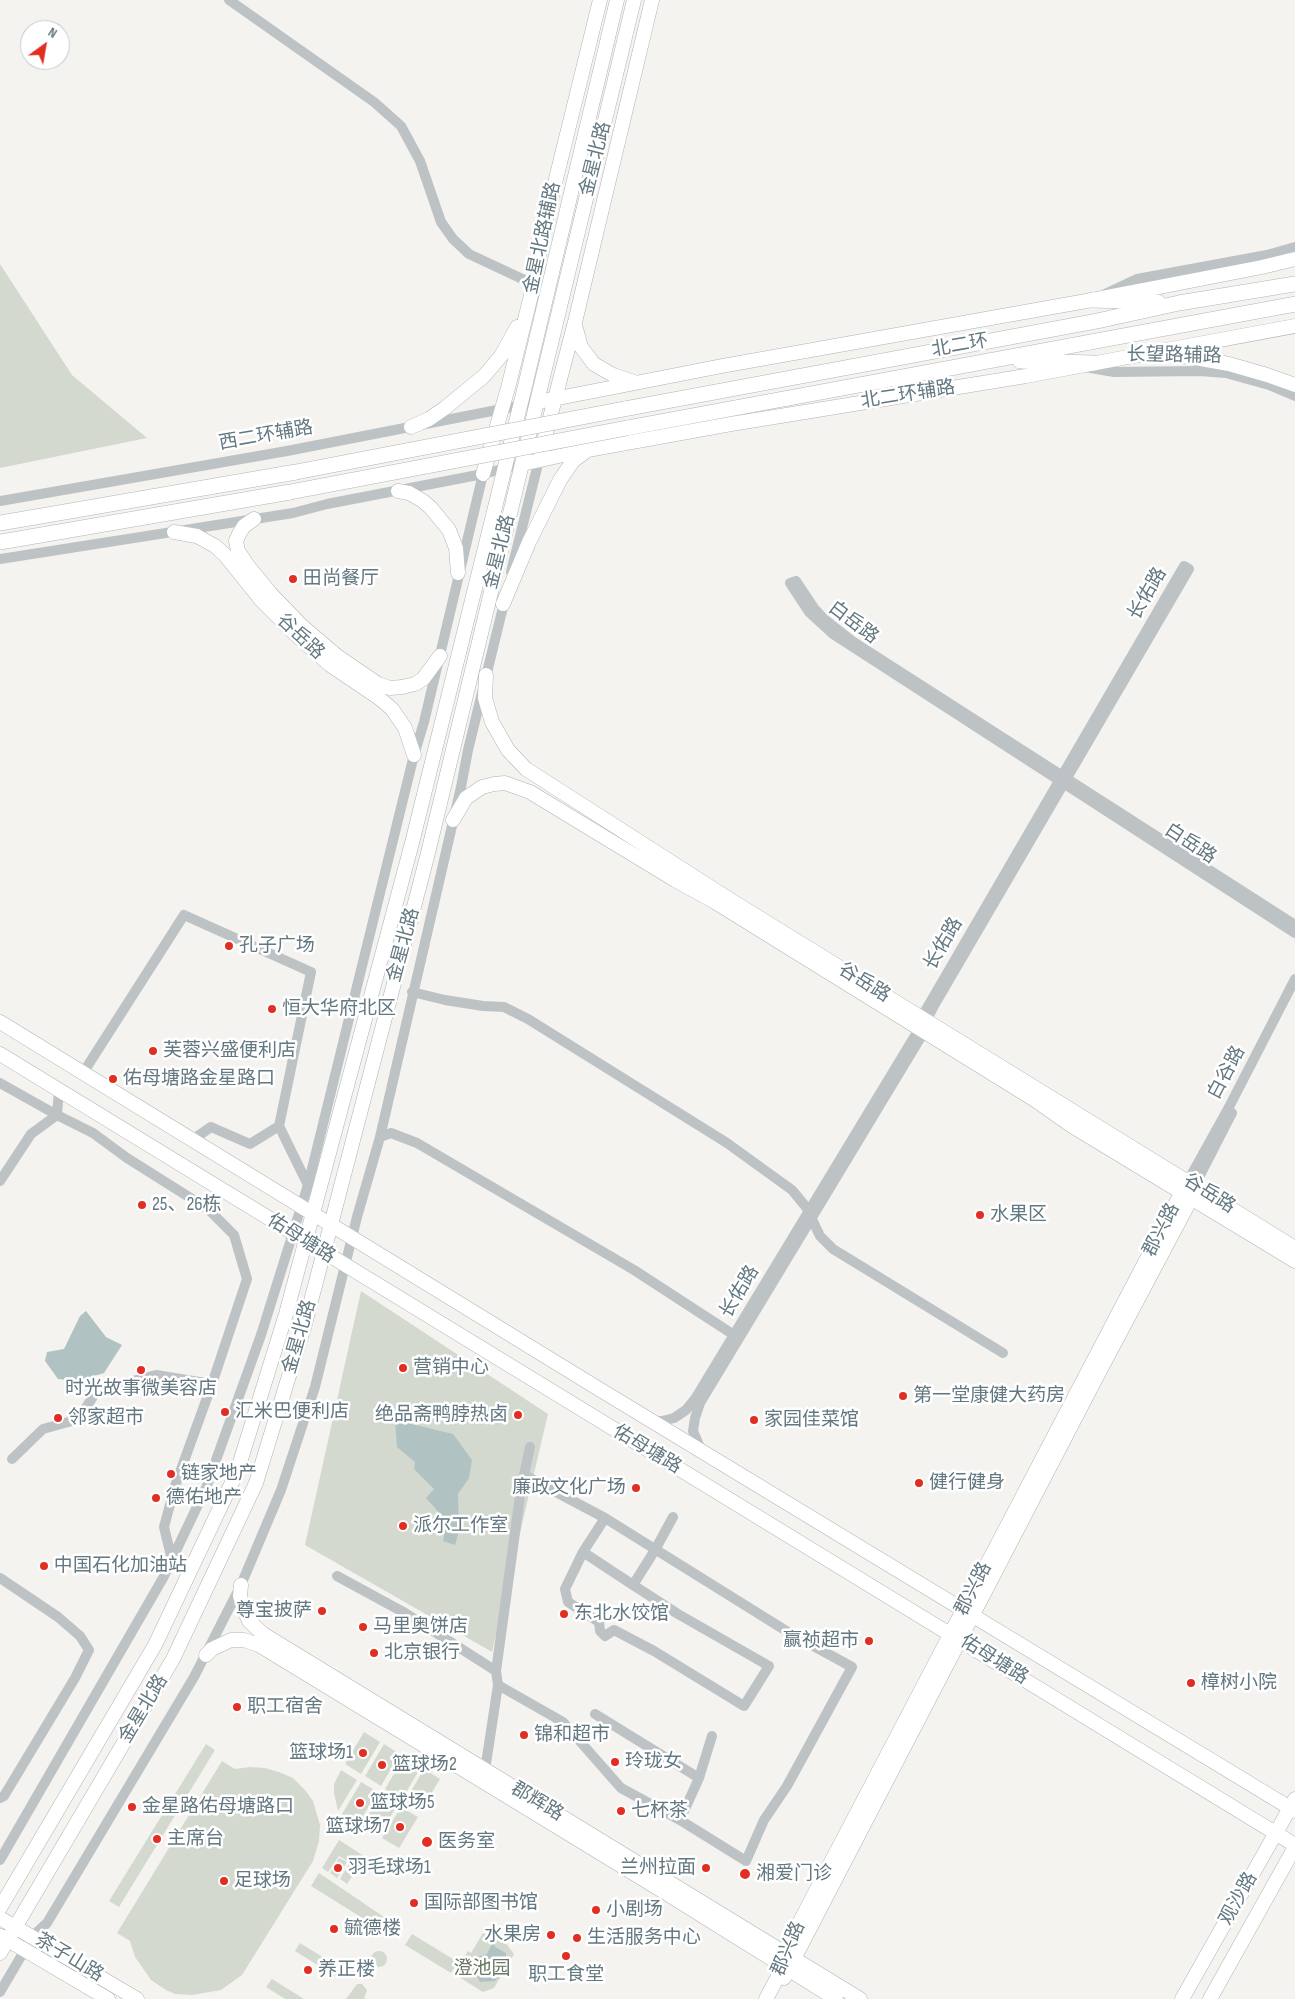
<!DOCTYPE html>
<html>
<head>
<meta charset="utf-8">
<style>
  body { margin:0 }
  #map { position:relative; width:1295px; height:1999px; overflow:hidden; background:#f4f3f0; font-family:"Sofia Sans Condensed",sans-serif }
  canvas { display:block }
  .north { position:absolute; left:20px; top:20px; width:50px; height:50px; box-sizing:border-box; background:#fff; border:1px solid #c1c9cd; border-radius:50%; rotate:32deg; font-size:14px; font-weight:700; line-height:20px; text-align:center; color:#637881 }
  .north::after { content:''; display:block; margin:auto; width:18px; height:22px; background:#e22e22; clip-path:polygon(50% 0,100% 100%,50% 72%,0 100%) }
</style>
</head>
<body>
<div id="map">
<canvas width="1295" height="1999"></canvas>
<div class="north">N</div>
</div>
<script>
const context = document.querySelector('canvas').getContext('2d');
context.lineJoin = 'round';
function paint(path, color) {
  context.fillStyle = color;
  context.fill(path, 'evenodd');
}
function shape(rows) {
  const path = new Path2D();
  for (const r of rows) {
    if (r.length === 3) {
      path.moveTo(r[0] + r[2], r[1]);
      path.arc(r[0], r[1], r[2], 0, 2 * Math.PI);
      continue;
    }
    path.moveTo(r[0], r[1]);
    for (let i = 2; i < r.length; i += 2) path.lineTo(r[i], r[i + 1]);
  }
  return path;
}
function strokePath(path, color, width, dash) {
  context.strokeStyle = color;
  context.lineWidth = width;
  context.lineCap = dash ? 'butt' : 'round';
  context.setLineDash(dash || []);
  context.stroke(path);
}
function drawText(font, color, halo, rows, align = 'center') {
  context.font = font + ' "Sofia Sans Condensed","Noto Sans SC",sans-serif';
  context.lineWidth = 5;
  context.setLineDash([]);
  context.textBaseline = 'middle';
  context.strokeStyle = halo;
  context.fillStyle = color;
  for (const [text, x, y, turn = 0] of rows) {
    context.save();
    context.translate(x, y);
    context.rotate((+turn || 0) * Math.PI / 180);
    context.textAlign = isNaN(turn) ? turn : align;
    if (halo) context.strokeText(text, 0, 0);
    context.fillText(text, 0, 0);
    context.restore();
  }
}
paint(shape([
  [0,264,72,375,147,438,0,468],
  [361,1291,548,1414,492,1652,305,1545],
  [364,1732,380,1742,361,1774,345,1764],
  [206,1744,215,1750,119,1907,109,1901],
  [384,1744,400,1754,381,1786,365,1776],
  [404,1757,421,1767,402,1799,385,1789],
  [222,1761,235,1769,250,1767,265,1768,279,1772,293,1778,305,1790,313,1801,320,1825,319,1841,313,1861,242,1975,221,1990,192,1995,175,1994,166,1990,151,1980,135,1957,130,1941,117,1933],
  [424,1769,440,1779,421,1811,405,1801],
  [341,1770,357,1780,338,1811,334,1793,334,1784],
  [361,1782,378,1792,358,1824,342,1814],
  [381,1794,398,1804,379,1836,362,1826],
  [401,1807,418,1817,399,1848,382,1838],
  [339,1840,364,1856,357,1867,339,1856,328,1872,322,1868],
  [339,1858,347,1862,337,1878,330,1873],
  [349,1864,357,1869,347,1884,340,1879],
  [319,1873,387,1919,380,1929,311,1886],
  [483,1933,505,1942,514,1954,494,1988,483,1992,454,1974,468,1951,471,1953],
  [412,1934,458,1962,451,1973,405,1945],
  [300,1943,342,1969,337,1977,295,1951],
  [379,1959,8],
  [272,1979,304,1999,285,1999,266,1987],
  [357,1984,362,1984,367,1990,364,1999,346,1999]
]), '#d4d9cf');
paint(shape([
  [86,1311,106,1337,122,1345,104,1373,77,1381,58,1379,45,1361,47,1352,64,1349,80,1316],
  [395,1420,453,1434,472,1460,469,1478,458,1494,459,1531,455,1545,443,1541,445,1531,443,1517,426,1498,434,1489,414,1469,415,1462,397,1447],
  [493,1942,495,1947,506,1953,506,1964,495,1981,480,1982,474,1970,474,1958,487,1954]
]), '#b1c2c3');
const major = shape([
  [575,325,581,347,594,364,613,375,634,382],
  [1166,355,1190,357,1229,364,1267,375,1295,385],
  [538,402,722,366,1092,300,1262,267,1295,259],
  [411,427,429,419,445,408,484,376,501,356,517,327],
  [541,452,575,322,652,0],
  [522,464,582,451,731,424,1026,376,1295,326],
  [483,474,508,388,538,267,540,244,600,0],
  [398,491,409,493,423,501,431,508,449,530,456,548,458,573],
  [254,519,244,526,239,534,236,541,238,551,248,566,271,594,302,626,337,656,378,684,390,688,402,687,415,684,423,679,440,656],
  [174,532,197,536,215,546,225,555,262,601,295,634,330,665,379,698,392,709,405,728,414,755],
  [503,604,529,542,560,480,573,461,585,452],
  [486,675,485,698,492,722,508,750,526,769,732,901,1295,1248],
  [453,820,466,798,482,787,494,784,505,783,530,792,675,880,715,902,1035,1100,1072,1126,1295,1261],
  [0,1022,599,1389,1295,1811],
  [0,1054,1295,1845],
  [241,1585,240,1596,245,1612,249,1621,263,1634,860,1999],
  [206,1655,212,1649,231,1640,244,1640,259,1645,661,1890,836,1999],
  [0,1908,155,1645,237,1472,286,1314,412,843,525,386,617,0],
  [0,1918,137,1999],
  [1,1936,108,1999],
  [0,1953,173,1659,256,1483,305,1324,428,853,634,0],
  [784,1978,1096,1378,1191,1199,1194,1190],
  [766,1999,783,1967,784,1953,794,1933,1185,1186],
  [1182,1999,1295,1799],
  [1210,1999,1295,1847]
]);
const highway = shape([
  [1092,300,1158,302],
  [1020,361,1093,363],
  [624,409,1097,321,1179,303,1295,284],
  [627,428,1295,304],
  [0,523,296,472],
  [0,542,290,492]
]);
strokePath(major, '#aeb4b7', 15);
strokePath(highway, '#b0b5b7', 16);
strokePath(shape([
  [229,0,374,102,401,126,420,161,441,222,453,239,469,254,533,284],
  [1105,294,1137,279,1267,255,1295,247],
  [1085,367,1114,372,1199,371,1226,373,1269,385,1295,396],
  [0,501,287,451,538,402],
  [0,559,293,513,327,504,483,474,522,464],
  [511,572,539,460],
  [1295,925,852,641,824,619,814,608,796,581,790,583,809,612,833,634,1295,933],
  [412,992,445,1000,483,1006,504,1007,528,1019,727,1143,792,1190,806,1207,820,1236,833,1249,1003,1353],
  [83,1073,184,915,311,972,279,1126,308,1185],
  [0,1083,57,1115,59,1090],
  [380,1137,391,1133,417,1143,634,1270,734,1335],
  [192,1140,211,1127,250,1144,279,1126],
  [0,1181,31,1134,57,1115,93,1133,127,1158,208,1209,234,1235,247,1279,212,1384,175,1486,164,1527,172,1560],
  [1188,1181,1228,1109,1295,979],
  [1195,1185,1232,1113],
  [653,1421,662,1421,674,1418,686,1410,695,1399,919,1029,921,1018,931,1001,1184,566,1189,569,935,1004,926,1021,924,1032,700,1403,695,1418,693,1431,701,1450],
  [12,1459,43,1429,79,1419,97,1390,156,1375,212,1384],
  [605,1518,583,1552,565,1589,568,1602,599,1622,600,1631,605,1636,614,1630,654,1651,744,1706,769,1666,678,1614,633,1585,655,1550,673,1517],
  [583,1552,633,1585],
  [337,1576,405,1613,496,1671],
  [0,1578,58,1617,80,1636,89,1650,75,1678,4,1796,0,1798],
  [498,1685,563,1722,621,1788,680,1820,746,1861,764,1820,787,1786,852,1667,788,1632,605,1518,524,1475],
  [595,1714,699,1778,712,1736],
  [485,1770,498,1685,496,1671,521,1489,530,1447],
  [680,1820,699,1778],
  [0,1860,163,1578,206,1488,261,1335,308,1185,414,755,424,722,483,474],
  [0,1992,33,1936,47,1923,194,1677,241,1585,281,1490,315,1387,357,1217,380,1137,461,787,468,750,505,599]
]), '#bdc2c4', 10);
strokePath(major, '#fff', 14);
strokePath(highway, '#fff', 15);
const highwayBridge = shape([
  [296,472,624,409],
  [290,492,627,428]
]);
strokePath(highwayBridge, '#b0b5b7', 16, []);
strokePath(highwayBridge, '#fff', 15);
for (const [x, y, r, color] of [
  [293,579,5,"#e22e22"],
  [229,946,5,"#e22e22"],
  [272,1009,5,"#e22e22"],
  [153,1051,5,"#e22e22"],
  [113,1079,5,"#e22e22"],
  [142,1205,5,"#e22e22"],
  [980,1215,5,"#e22e22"],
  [403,1368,5,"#e22e22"],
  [141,1370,5,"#e22e22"],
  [903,1396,5,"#e22e22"],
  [225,1412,5,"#e22e22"],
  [518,1415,5,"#e22e22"],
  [58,1418,5,"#e22e22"],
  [754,1420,5,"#e22e22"],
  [171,1474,5,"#e22e22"],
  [919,1483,5,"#e22e22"],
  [636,1488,5,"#e22e22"],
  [156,1498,5,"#e22e22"],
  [403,1526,5,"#e22e22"],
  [44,1566,5,"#e22e22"],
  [322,1611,5,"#e22e22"],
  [564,1614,5,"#e22e22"],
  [363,1627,5,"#e22e22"],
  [869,1641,5,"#e22e22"],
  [374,1653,5,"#e22e22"],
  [1191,1683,5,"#e22e22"],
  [237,1707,5,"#e22e22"],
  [524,1735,5,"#e22e22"],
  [363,1753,5,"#e22e22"],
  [615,1762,5,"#e22e22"],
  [382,1765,5,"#e22e22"],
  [360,1803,5,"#e22e22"],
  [132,1807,5,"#e22e22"],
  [621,1811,5,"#e22e22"],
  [400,1827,5,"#e22e22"],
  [157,1839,5,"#e22e22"],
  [427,1842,6,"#e22e22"],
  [338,1868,5,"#e22e22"],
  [706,1868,5,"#e22e22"],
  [745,1874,6,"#e22e22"],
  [224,1881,5,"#e22e22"],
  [414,1903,5,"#e22e22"],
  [596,1910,5,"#e22e22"],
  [334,1929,5,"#e22e22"],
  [551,1935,5,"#e22e22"],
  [577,1938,5,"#e22e22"],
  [566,1956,5,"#e22e22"],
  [308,1970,5,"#e22e22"]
]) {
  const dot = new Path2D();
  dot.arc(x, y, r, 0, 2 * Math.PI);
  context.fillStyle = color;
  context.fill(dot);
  strokePath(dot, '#fff', 2);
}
drawText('19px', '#637881', '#fff', [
  ["金星北路",596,159,-76],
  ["金星北路辅路",543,238,-78],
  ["北二环",960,346,-10],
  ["长望路辅路",1174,356,1],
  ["北二环辅路",908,395,-9],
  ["西二环辅路",266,436,-10],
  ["金星北路",500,552,-76],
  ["长佑路",1148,594,-60],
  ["白岳路",853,623,37],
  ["谷岳路",300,637,43],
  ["白岳路",1190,844,33],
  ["长佑路",944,944,-60],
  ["金星北路",404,945,-75],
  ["谷岳路",864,983,32],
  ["白谷路",1227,1073,-62],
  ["谷岳路",1209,1194,32],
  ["郡兴路",1162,1230,-63],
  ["佑母塘路",301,1239,32],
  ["长佑路",740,1292,-59],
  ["金星北路",300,1337,-74],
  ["佑母塘路",647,1450,31],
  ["郡兴路",974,1589,-63],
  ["佑母塘路",994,1660,32],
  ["金星北路",144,1709,-59],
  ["郡辉路",537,1802,31],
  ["观沙路",1239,1899,-61],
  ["郡兴路",789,1949,-67],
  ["茶子山路",69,1958,31]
]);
drawText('19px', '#637881', '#fff', [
  ["田尚餐厅",303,579],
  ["孔子广场",239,946],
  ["恒大华府北区",282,1009],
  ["芙蓉兴盛便利店",163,1051],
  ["佑母塘路金星路口",123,1079],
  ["25、26栋",152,1205],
  ["水果区",990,1215],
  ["营销中心",413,1368],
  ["时光故事微美容店",141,1389,"center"],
  ["第一堂康健大药房",913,1396],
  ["汇米巴便利店",235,1412],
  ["绝品斋鸭脖热卤",508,1415,"right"],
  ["邻家超市",68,1418],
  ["家园佳菜馆",764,1420],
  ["链家地产",181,1474],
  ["健行健身",929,1483],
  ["廉政文化广场",626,1488,"right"],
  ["德佑地产",166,1498],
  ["派尔工作室",413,1526],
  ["中国石化加油站",54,1566],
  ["尊宝披萨",312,1611,"right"],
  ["东北水饺馆",574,1614],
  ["马里奥饼店",373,1627],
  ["赢祯超市",859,1641,"right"],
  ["北京银行",384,1653],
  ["樟树小院",1201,1683],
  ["职工宿舍",247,1707],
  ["锦和超市",534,1735],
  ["篮球场1",353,1753,"right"],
  ["玲珑女",625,1762],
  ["篮球场2",392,1765],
  ["篮球场5",370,1803],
  ["金星路佑母塘路口",142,1807],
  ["七杯茶",631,1811],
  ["篮球场7",390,1827,"right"],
  ["主席台",167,1839],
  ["医务室",438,1842],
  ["羽毛球场1",348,1868],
  ["兰州拉面",696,1868,"right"],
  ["湘爱门诊",756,1874],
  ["足球场",234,1881],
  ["国际部图书馆",424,1903],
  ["小剧场",606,1910],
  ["毓德楼",344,1929],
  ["水果房",541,1935,"right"],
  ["生活服务中心",587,1938],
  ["养正楼",318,1970],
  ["职工食堂",566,1975,"center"]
], 'left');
drawText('19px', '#6a7862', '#fff', [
  ["澄池园",482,1969]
]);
</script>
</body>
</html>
